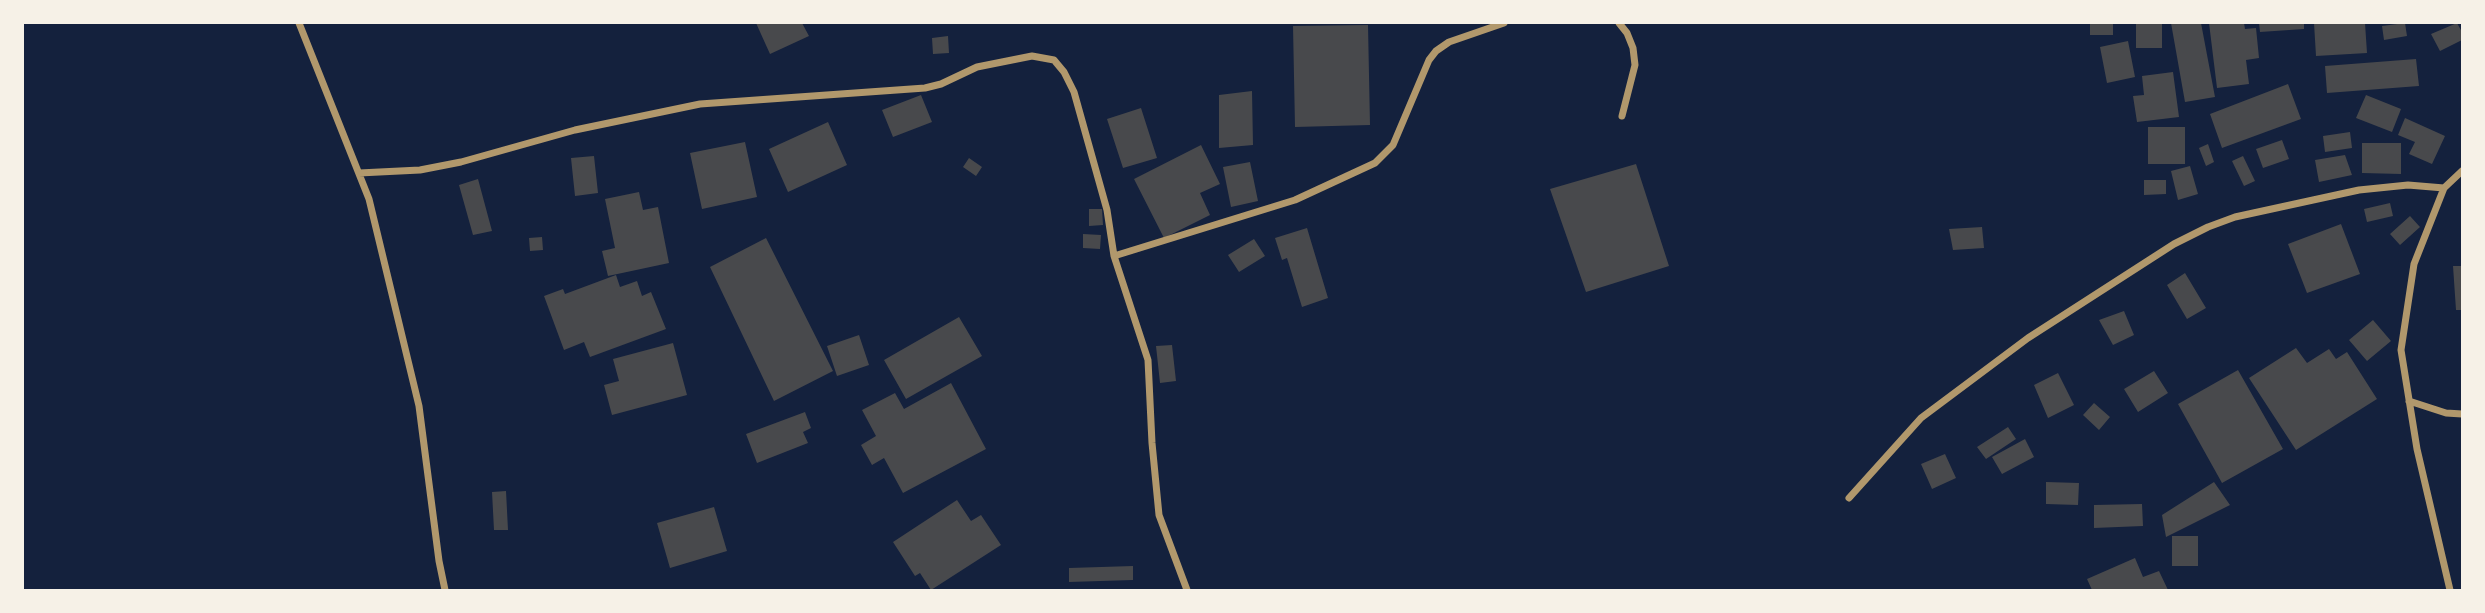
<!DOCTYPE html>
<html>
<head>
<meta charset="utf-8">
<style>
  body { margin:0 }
  #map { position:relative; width:2485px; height:613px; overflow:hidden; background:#14213d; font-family:Arial,sans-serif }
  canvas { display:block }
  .frame { position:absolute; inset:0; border:24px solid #f6f1e7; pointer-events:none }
</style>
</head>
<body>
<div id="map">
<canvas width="2485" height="613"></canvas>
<div class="frame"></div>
</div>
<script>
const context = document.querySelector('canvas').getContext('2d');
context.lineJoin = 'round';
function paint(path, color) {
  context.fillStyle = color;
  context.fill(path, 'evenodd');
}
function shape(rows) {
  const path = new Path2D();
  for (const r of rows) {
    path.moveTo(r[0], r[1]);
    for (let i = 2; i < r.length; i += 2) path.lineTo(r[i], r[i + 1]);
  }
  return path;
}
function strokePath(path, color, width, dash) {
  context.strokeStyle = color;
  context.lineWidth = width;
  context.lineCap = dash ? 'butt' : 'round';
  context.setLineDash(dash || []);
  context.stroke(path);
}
paint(shape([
  [756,23,802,23,809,36,770,54],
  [2090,23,2113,23,2113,35,2090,35],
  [2136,23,2162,23,2162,48,2136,48],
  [2171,23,2201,23,2215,97,2185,102],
  [2209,23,2244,23,2245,29,2256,28,2259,58,2246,60,2249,84,2217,88],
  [2259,23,2304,23,2304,29,2260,32],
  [2314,23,2365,23,2367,53,2316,56],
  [2405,23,2407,36,2384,40,2382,26],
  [2457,23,2462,32,2462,40,2440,51,2431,34],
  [1368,25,1370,125,1295,127,1293,26],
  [948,36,949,53,933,54,932,38],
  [2128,41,2135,77,2107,83,2100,47],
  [2416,59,2419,86,2327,93,2325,66],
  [2173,72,2179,117,2137,122,2133,96,2144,95,2142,76],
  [2288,84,2301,119,2222,148,2210,114],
  [1252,91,1253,145,1219,148,1219,95],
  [921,95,932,122,893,137,882,110],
  [2366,95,2401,109,2392,132,2356,118],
  [1141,108,1157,158,1123,168,1107,119],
  [2405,118,2445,136,2432,164,2409,154,2415,142,2398,135],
  [828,122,847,165,788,192,769,149],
  [2148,127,2185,127,2185,164,2148,164],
  [2350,132,2352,148,2325,152,2323,136],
  [2282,140,2289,159,2263,168,2256,149],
  [745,142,757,197,702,209,690,153],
  [2362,143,2401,143,2401,174,2362,173],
  [2208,144,2214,162,2206,166,2199,148],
  [1201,145,1220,184,1200,193,1210,215,1164,238,1134,179],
  [2345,155,2352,175,2319,182,2315,160],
  [594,156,598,193,575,196,571,158],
  [2243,156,2255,181,2244,186,2232,161],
  [969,158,982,167,976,176,963,167],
  [1250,162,1258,201,1231,207,1223,167],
  [1636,164,1669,266,1586,292,1550,189],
  [2190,166,2198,194,2178,200,2171,171],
  [478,179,492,231,473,235,459,185],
  [2144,180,2166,180,2166,194,2144,195],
  [639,192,643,210,658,207,669,263,608,276,602,251,615,248,605,199],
  [2390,203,2393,216,2367,222,2364,209],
  [1089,209,1102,209,1103,225,1089,226],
  [2410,216,2420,227,2400,245,2390,234],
  [2341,224,2360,274,2307,293,2288,244],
  [1982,227,1984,248,1953,250,1949,229],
  [1307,228,1328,298,1302,307,1287,258,1282,260,1275,238],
  [1083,234,1101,235,1100,249,1083,248],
  [542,237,543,250,530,251,529,238],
  [766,238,833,371,774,401,710,267],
  [1254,239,1265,256,1239,272,1228,255],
  [2453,266,2462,266,2462,310,2456,310],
  [2185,273,2206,308,2187,319,2167,285],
  [616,275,620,287,637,281,642,296,651,292,666,329,590,357,584,342,564,350,544,296,563,289,565,294],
  [2124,311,2134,335,2113,345,2099,320],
  [959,317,982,356,906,399,884,360],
  [2373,320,2391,341,2367,361,2349,340],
  [859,335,869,365,837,376,827,346],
  [673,343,687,395,612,415,604,385,619,381,613,359],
  [1172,345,1176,381,1160,383,1156,346],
  [2296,348,2307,363,2329,349,2336,359,2347,352,2377,399,2296,450,2249,378],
  [2238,370,2283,449,2222,483,2178,404],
  [2154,371,2168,393,2138,412,2124,389],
  [2058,373,2074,405,2048,418,2034,385],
  [951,383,986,449,903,493,884,458,872,465,861,445,876,436,862,410,895,393,904,409],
  [2094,403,2110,417,2099,430,2083,415],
  [805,412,811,428,803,432,808,443,757,463,746,434],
  [2008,427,2016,439,1986,459,1977,447],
  [2025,439,2034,457,2002,474,1992,457],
  [1945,454,1956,478,1932,489,1921,464],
  [2046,482,2079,483,2078,505,2046,504],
  [2214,482,2230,505,2166,537,2162,515],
  [506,491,508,530,494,530,492,492],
  [957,500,971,521,981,515,1001,545,931,590,920,573,915,576,893,542],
  [2142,504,2143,526,2094,528,2094,505],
  [714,507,727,551,670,568,657,523],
  [2172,536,2198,536,2198,566,2172,566],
  [2135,558,2143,577,2159,571,2168,590,2092,590,2087,579],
  [1133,566,1133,580,1069,582,1069,568]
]), '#48494c');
strokePath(shape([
  [299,23,369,199,419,406,439,561,445,590],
  [1619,23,1627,33,1633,48,1635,65,1622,116],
  [359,173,420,170,461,162,575,130,700,104,925,88,941,84,977,67,1032,56,1054,60,1064,72,1074,92,1107,210,1114,256,1148,360,1152,443,1159,515,1187,590],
  [1114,256,1295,200,1375,163,1393,145,1429,60,1436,51,1449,42,1504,23],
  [2409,401,2446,413,2462,414],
  [1849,498,1921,418,2028,338,2174,244,2208,227,2235,217,2359,190,2408,185,2444,188],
  [2450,590,2417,449,2401,350,2414,264,2444,188,2462,171]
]), '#b1986c', 7);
</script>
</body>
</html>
